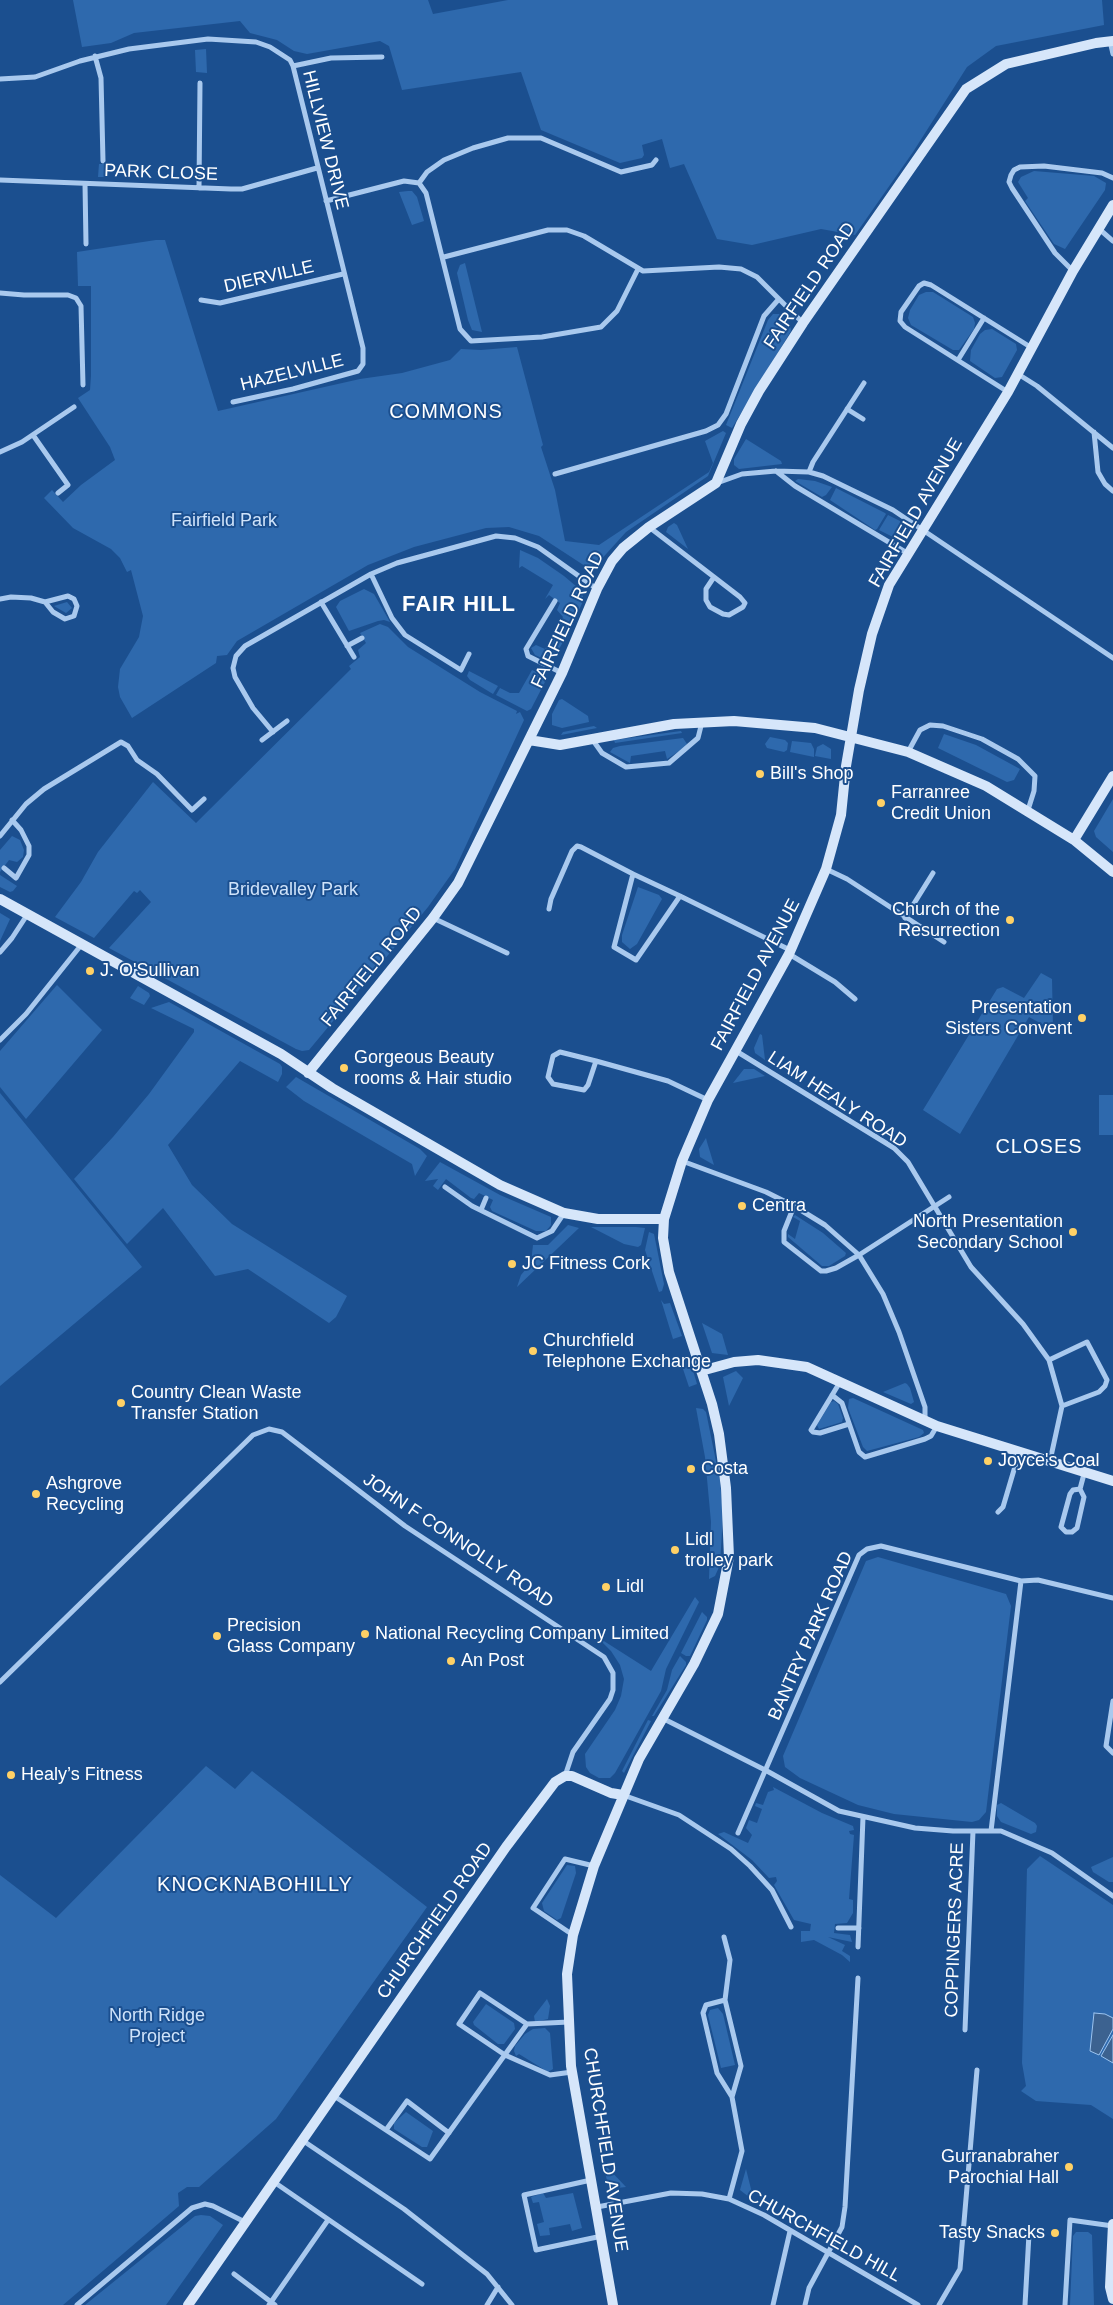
<!DOCTYPE html>
<html>
<head>
<meta charset="utf-8">
<style>
  body { margin:0 }
  canvas { display:block; background:#1b4f8f }
</style>
</head>
<body>
<canvas width="1113" height="2305"></canvas>
<script>
const context = document.querySelector('canvas').getContext('2d');
context.lineJoin = 'round';
function paint(path, color) {
  context.fillStyle = color;
  context.fill(path, 'evenodd');
}
function shape(rows) {
  const path = new Path2D();
  for (const r of rows) {
    path.moveTo(r[0], r[1]);
    for (let i = 2; i < r.length; i += 2) path.lineTo(r[i], r[i + 1]);
  }
  return path;
}
function strokePath(path, color, width, dash) {
  context.strokeStyle = color;
  context.lineWidth = width;
  context.lineCap = dash ? 'butt' : 'round';
  context.setLineDash(dash || []);
  context.stroke(path);
}
function drawText(font, color, halo, rows, align = 'center') {
  context.font = font + ' Arial,sans-serif';
  context.lineWidth = 4;
  context.setLineDash([]);
  context.textBaseline = 'middle';
  context.strokeStyle = halo;
  context.fillStyle = color;
  for (const [text, x, y, turn = 0] of rows) {
    context.save();
    context.translate(x, y);
    context.rotate((+turn || 0) * Math.PI / 180);
    context.textAlign = isNaN(turn) ? turn : align;
    if (halo) context.strokeText(text, 0, 0);
    context.fillText(text, 0, 0);
    context.restore();
  }
}
paint(shape([
  [73,0,428,0,433,14,508,0,1102,0,1104,25,996,46,967,67,913,152,855,235,821,229,752,245,717,239,684,164,670,168,662,139,642,145,644,155,642,158,620,163,541,130,521,72,402,90,389,46,380,41,307,54,294,51,277,40,250,33,240,21,134,33,111,43,82,47],
  [206,49,207,73,196,72,195,50],
  [99,164,108,164,108,177,98,177],
  [1034,171,1094,176,1106,183,1105,190,1065,249,1054,244,1025,201,1028,198,1018,182,1021,177],
  [408,191,412,191,417,197,424,221,412,225,399,192],
  [156,240,165,240,218,411,360,379,402,373,450,360,461,349,481,350,517,347,543,445,541,447,555,490,565,541,599,545,709,472,713,463,705,441,723,431,726,433,708,476,626,532,597,564,585,566,539,536,509,527,486,528,414,547,368,565,237,641,227,655,217,656,216,663,132,718,120,697,118,687,120,669,139,637,143,616,131,570,127,572,120,558,111,549,73,528,44,498,52,490,63,502,81,485,115,460,110,447,78,398,90,390,91,376,91,286,78,286,77,252],
  [465,263,482,332,472,330,468,320,457,273,460,265],
  [926,292,933,292,973,317,975,323,974,329,959,350,953,350,911,325,908,318,910,310,919,295],
  [773,314,779,314,785,318,790,324,791,331,732,428,726,425,768,320],
  [992,329,1016,344,1017,350,1002,377,995,378,970,361,971,350,980,334,985,330],
  [746,439,781,461,782,464,739,469,734,465,734,459],
  [798,479,815,481,832,487,826,495,822,497,795,481],
  [836,488,885,513,886,514,877,529,875,530,830,500],
  [888,515,900,521,904,529,901,538,897,539,879,530],
  [674,523,677,525,688,549,666,532,668,527],
  [520,550,538,558,564,576,577,587,583,596,583,601,573,624,554,658,549,657,546,660,535,655,531,648,536,645,545,649,563,617,557,610,560,603,549,595,545,599,553,585,522,566,519,568],
  [364,589,374,594,390,622,384,620,378,621,349,631,336,607,340,601],
  [67,602,72,608,66,613,54,606],
  [380,624,388,627,408,647,480,692,517,711,516,714,520,712,524,720,455,869,428,907,309,1050,302,1051,296,1049,109,948,151,902,140,890,137,893,134,891,94,938,55,917,81,882,98,852,153,782,196,823,351,669,349,666,360,657,358,650,366,643,360,633],
  [532,670,544,675,546,680,531,709,527,711,496,695,500,688,510,693,519,693],
  [469,671,498,686,493,694,470,680,467,676],
  [562,699,588,716,589,722,562,728,552,725,552,714,559,700],
  [594,726,597,728,561,735,563,732],
  [681,731,682,733,615,743,614,740],
  [944,734,976,745,1020,769,1014,780,1007,782,938,748],
  [770,737,785,740,788,743,787,750,784,752,767,748,765,744],
  [683,738,687,744,684,748,667,759,665,751,631,756,630,763,610,752,613,748,620,746],
  [792,741,811,743,814,749,814,757,790,752],
  [823,744,831,749,831,759,815,756,817,747],
  [1113,799,1113,852,1096,837,1094,831],
  [12,836,20,840,24,850,23,857,17,862,9,860,0,872,0,850],
  [0,875,17,886,13,891,10,892,0,887],
  [638,887,659,895,662,899,637,944,630,949,622,942,622,935],
  [0,913,10,919,0,941],
  [1041,973,1052,979,1053,1030,1029,1017,960,1134,923,1110,997,989,1003,987,1024,998],
  [57,985,102,1030,26,1119,0,1087,0,1051],
  [138,986,149,993,150,996,144,1005,130,998],
  [169,1002,280,1064,282,1067,282,1074,278,1082,240,1061,168,1145,192,1185,232,1224,347,1296,336,1317,329,1323,248,1269,215,1276,163,1208,127,1244,74,1179,113,1137,149,1094,194,1032,194,1029,151,1008],
  [760,1034,762,1035,765,1060,755,1053,754,1048],
  [744,1069,754,1069,765,1076,733,1083],
  [296,1077,420,1149,427,1156,415,1176,412,1164,304,1101,286,1087],
  [0,1093,142,1267,0,1386],
  [1099,1095,1113,1095,1113,1135,1099,1135],
  [706,1138,707,1142,714,1165,700,1157,699,1149],
  [440,1162,500,1195,551,1217,551,1225,546,1231,536,1231,492,1211,490,1207,493,1200,479,1193,474,1199,471,1198,446,1179,438,1190,433,1186,438,1179,425,1181],
  [795,1215,823,1233,846,1253,845,1256,829,1266,822,1266,788,1237,788,1234,795,1239,800,1221,793,1217],
  [568,1225,579,1228,517,1287,521,1275,531,1263,533,1245,548,1245],
  [591,1227,636,1227,645,1228,641,1245,638,1247,624,1244],
  [649,1232,654,1234,664,1284,662,1291,659,1292,645,1250],
  [661,1300,664,1304,670,1303,682,1336,673,1339],
  [702,1323,722,1334,728,1355,712,1353],
  [689,1357,697,1384,689,1387,680,1360],
  [736,1371,743,1378,729,1406,723,1377],
  [905,1383,907,1384,910,1388,914,1402,911,1404,883,1392],
  [853,1398,923,1430,924,1433,919,1437,867,1451,863,1447,848,1408,849,1399],
  [831,1402,834,1401,838,1404,843,1418,842,1422,819,1429,817,1425],
  [696,1408,703,1409,706,1412,720,1481,723,1514,720,1565,715,1576,709,1579,711,1522,705,1457],
  [878,1557,1006,1594,1011,1606,986,1812,979,1820,972,1822,894,1814,858,1805,800,1778,785,1767,783,1756,866,1561],
  [695,1597,699,1602,666,1669,661,1691,615,1773,610,1778,599,1778,590,1773,586,1767,585,1754,615,1710,621,1696,624,1679,620,1665,611,1651,596,1636,651,1671],
  [702,1612,707,1617,707,1620,690,1656,686,1656,681,1653],
  [680,1656,686,1662,686,1665,654,1716,652,1716,667,1690,672,1670],
  [648,1720,651,1721,624,1773,622,1771],
  [206,1766,235,1789,252,1771,427,1907,276,2119,199,2187,187,2187,178,2193,179,2206,63,2305,0,2305,0,1875,56,1918],
  [773,1787,822,1813,853,1826,854,1830,849,1831,850,1834,854,1835,849,1899,853,1900,853,1913,847,1923,835,1924,834,1933,850,1935,852,1942,828,1937,845,1945,842,1951,850,1956,850,1962,842,1955,814,1940,801,1942,801,1931,810,1931,811,1924,794,1920,774,1885,777,1881,776,1877,769,1878,752,1860,718,1834,724,1832,748,1843,752,1835,746,1828,749,1820,757,1823,762,1809,755,1806,756,1803,763,1805,768,1792,774,1790],
  [1001,1803,1035,1823,1037,1826,1036,1832,1031,1834,1001,1822,997,1816,997,1805],
  [1040,1856,1113,1905,1113,2119,1091,2105,1036,2101,1021,2091,1026,2086,1022,2063,1027,1869],
  [1113,1857,1113,1882,1109,1882,1093,1872,1091,1867],
  [567,1865,575,1866,576,1873,561,1918,557,1920,544,1911,542,1903],
  [547,1999,550,2006,548,2019,535,2022,534,2016],
  [486,2004,514,2023,515,2029,504,2044,498,2044,474,2025,473,2022],
  [718,2008,723,2014,735,2065,721,2068,708,2015,710,2010],
  [545,2028,550,2033,553,2069,548,2072,519,2054,516,2056,514,2051,515,2046,525,2034,533,2029],
  [406,2112,433,2131,427,2147,422,2147,394,2129,394,2123],
  [603,2163,605,2165,626,2187,617,2188,608,2185],
  [746,2169,752,2193,749,2197,740,2190],
  [543,2193,546,2198,573,2193,582,2228,572,2231,570,2224,549,2228,550,2235,540,2236,537,2224,544,2222,539,2202,533,2203,531,2197],
  [201,2215,210,2216,223,2225,166,2305,85,2305,195,2216],
  [1076,2232,1088,2232,1092,2235,1094,2305,1070,2305,1073,2236]
]), '#2e69ad');
const water = shape([
  [1094,2013,1105,2014,1113,2018,1113,2029,1099,2055,1090,2051,1094,2013],
  [1113,2035,1113,2063,1101,2056,1113,2035]
]);
paint(water, '#3c6290');
strokePath(water, '#9cc4f0', 1);
strokePath(shape([
  [1110,41,1113,54],
  [95,56,101,78,103,161],
  [293,66,331,58,382,57],
  [0,79,35,77,80,61,129,49,208,39,256,42,270,47,290,60,293,66,363,348,363,364,358,371,293,389,233,402],
  [0,180,231,189,242,189,317,168],
  [419,183,426,193,460,329,471,341,542,337,601,327,617,311,638,269],
  [419,183,427,172,444,160,473,148,508,138,541,138,621,172,652,165,656,160],
  [85,184,86,244],
  [199,188,200,83],
  [326,201,404,181,419,183],
  [1098,228,1113,241],
  [444,257,548,230,567,230,584,236,643,271,719,267,741,269,757,277,803,323],
  [1073,271,1055,253,1012,188,1009,182,1011,175,1014,170,1020,167,1044,166,1102,173,1113,178],
  [0,293,24,295,68,295,76,298,81,306,83,385],
  [201,300,220,303,343,274],
  [958,360,984,318],
  [1018,374,1037,386,1113,448],
  [1008,392,905,327,900,321,901,312,919,286,924,283,931,285,1032,348],
  [847,409,863,419],
  [1094,432,1098,472,1105,484,1113,491],
  [33,435,68,485,58,493],
  [0,452,22,442,74,407],
  [776,471,795,486,907,553],
  [809,472,813,462,864,383],
  [555,474,706,431,718,425,726,414,764,316,778,300],
  [717,483,742,474,776,471,809,472,823,476,893,510,1113,658],
  [649,527,740,597,745,603,743,607,729,615,723,614,710,607,706,600,706,589,714,577],
  [371,574,392,618,405,635,461,670,469,654],
  [0,599,11,597,31,598,45,602,53,612,65,619,74,616,77,606,74,599,68,596,45,602],
  [555,601,526,649,528,656,562,673],
  [321,602,354,657],
  [347,646,362,638],
  [273,732,253,708,235,677,233,668,236,656,245,646,371,574,397,563,496,536,515,538,538,547,597,589],
  [592,739,602,753,626,767,669,763,698,738,702,722],
  [262,740,287,721],
  [908,752,920,730,930,725,943,726,982,739,1018,759,1035,776,1034,791,1028,810],
  [0,836,26,804,44,789,121,742,128,746,137,760,157,774,192,810,204,799],
  [4,868,16,878,29,855,29,846,21,830,12,820],
  [826,869,847,879,944,942],
  [633,874,680,896],
  [549,909,551,899,572,851,577,846,581,847,633,874,614,947,636,960,680,896,790,950],
  [433,918,507,953],
  [905,918,933,873],
  [0,952,12,938,27,915],
  [789,954,835,982,855,999],
  [0,1040,26,1014,82,944],
  [736,1051,894,1148,908,1162,971,1267,1023,1324,1049,1360,1062,1406,1050,1461],
  [596,1061,588,1085,584,1090,553,1084,548,1077,553,1056,560,1052,596,1061,668,1081,708,1100],
  [682,1161,766,1192,794,1206,825,1225,859,1255,883,1294,899,1332,925,1407,925,1421],
  [445,1187,472,1206,537,1238,552,1231,564,1213],
  [794,1206,784,1231,784,1242,821,1271,826,1271,836,1268,859,1255,949,1197],
  [481,1210,486,1198],
  [1049,1360,1087,1342,1107,1380,1105,1386,1099,1392,1062,1406],
  [840,1382,811,1430,813,1432,820,1433,849,1424],
  [832,1395,842,1403,859,1452,865,1457,925,1439,931,1436,937,1426],
  [1080,1489,1073,1490,1070,1494,1061,1527,1066,1532,1072,1532,1077,1528,1084,1497,1080,1489,1084,1474],
  [998,1512,1003,1507,1019,1453],
  [1021,1581,1038,1580,1113,1598],
  [0,1682,253,1435,269,1429,282,1432,405,1526,604,1657,613,1673,613,1690,610,1699,573,1752,565,1776],
  [1113,1701,1106,1746,1113,1753],
  [662,1718,767,1771,839,1811,915,1828,953,1831,1001,1831,1052,1853,1113,1896],
  [623,1795,679,1815,731,1849,750,1866,772,1890,791,1927],
  [738,1833,859,1555,867,1549,881,1546,1021,1581,991,1831],
  [838,1928,859,1928],
  [573,1935,533,1908,565,1859,594,1866],
  [724,1937,730,1960,725,2000,741,2066,732,2097,742,2151,729,2199],
  [858,1947,863,1817],
  [725,2000,706,2005,703,2013,717,2073,732,2097],
  [527,2024,480,1993,459,2024,505,2055,550,2075,572,2072],
  [965,2030,973,1831],
  [334,2096,430,2159,527,2024,569,2022],
  [386,2130,407,2101,449,2133],
  [302,2140,404,2209,487,2274,512,2305],
  [591,2180,524,2195,536,2250,602,2236],
  [274,2182,422,2284],
  [597,2207,671,2193,702,2194,729,2199,764,2215,918,2305],
  [234,2274,275,2305],
  [77,2305,192,2208,205,2204,213,2206,245,2222],
  [269,2305,328,2220],
  [487,2305,498,2287],
  [773,2305,790,2231],
  [805,2305,809,2288,842,2227,845,2207,858,1978],
  [939,2305,960,2269,977,2070],
  [1025,2305,1029,2234],
  [1065,2305,1070,2220,1113,2226]
]), '#a9c9ee', 5);
strokePath(shape([
  [529,740,560,745,674,724,734,721,815,728,908,752,986,786,1074,840,1113,872],
  [1074,840,1113,776],
  [0,899,281,1054,332,1088,500,1185,564,1213,598,1219,664,1219],
  [308,1073,433,918,458,883,562,673,597,589,612,561,623,548,649,527,716,483,741,424,759,391,803,323,966,89,1006,64,1096,43,1113,41],
  [701,1371,734,1362,758,1360,807,1367,937,1426,1113,1481],
  [1113,2224,1110,2287,1113,2299],
  [188,2305,506,1847,555,1782,565,1776,572,1776,611,1793,623,1795],
  [613,2305,571,2066,567,1974,573,1935,594,1866,639,1759,694,1664,718,1614,729,1557,726,1488,719,1434,712,1404,669,1272,663,1238,664,1219,682,1161,708,1100,789,954,826,869,841,815,846,766,859,690,872,634,889,585,1008,392,1073,271,1113,205]
]), '#d6e6fa', 10);
for (const [x, y, r, color] of [
  [760,774,5,"#ffd166"],
  [881,803,5,"#ffd166"],
  [1010,920,5,"#ffd166"],
  [90,971,5,"#ffd166"],
  [1082,1018,5,"#ffd166"],
  [344,1068,5,"#ffd166"],
  [742,1206,5,"#ffd166"],
  [1073,1232,5,"#ffd166"],
  [512,1264,5,"#ffd166"],
  [533,1351,5,"#ffd166"],
  [121,1403,5,"#ffd166"],
  [988,1461,5,"#ffd166"],
  [691,1469,5,"#ffd166"],
  [36,1494,5,"#ffd166"],
  [675,1550,5,"#ffd166"],
  [606,1587,5,"#ffd166"],
  [365,1634,5,"#ffd166"],
  [217,1636,5,"#ffd166"],
  [451,1661,5,"#ffd166"],
  [11,1775,5,"#ffd166"],
  [1069,2167,5,"#ffd166"],
  [1055,2233,5,"#ffd166"]
]) {
  const dot = new Path2D();
  dot.arc(x, y, r, 0, 2 * Math.PI);
  context.fillStyle = color;
  context.fill(dot);
  strokePath(dot, '#1b4f8f', 2);
}
drawText('18px', '#fff', '#1b4f8f', [
  ["HILLVIEW DRIVE",325,140,76],
  ["PARK CLOSE",161,173,2],
  ["DIERVILLE",269,277,-13],
  ["FAIRFIELD ROAD",810,286,-56],
  ["HAZELVILLE",292,373,-14],
  ["FAIRFIELD AVENUE",916,513,-60],
  ["FAIRFIELD ROAD",568,620,-65],
  ["FAIRFIELD ROAD",372,967,-51],
  ["FAIRFIELD AVENUE",756,975,-62],
  ["LIAM HEALY ROAD",837,1100,33],
  ["JOHN F CONNOLLY ROAD",458,1541,34],
  ["BANTRY PARK ROAD",811,1636,-66],
  ["CHURCHFIELD ROAD",435,1921,-55],
  ["COPPINGERS ACRE",955,1930,-88],
  ["CHURCHFIELD AVENUE",605,2150,81],
  ["CHURCHFIELD HILL",824,2236,29]
]);
drawText('18px', '#cfe3fa', '#1b4f8f', [
  ["Fairfield Park",224,521],
  ["Bridevalley Park",293,890],
  ["North Ridge",157,2016],
  ["Project",157,2037]
]);
drawText('18px', '#fff', '#1b4f8f', [
  ["Bill's Shop",770,774],
  ["Farranree",891,793],
  ["Credit Union",891,814],
  ["Church of the",1000,910,"right"],
  ["Resurrection",1000,931,"right"],
  ["J. O'Sullivan",100,971],
  ["Presentation",1072,1008,"right"],
  ["Sisters Convent",1072,1029,"right"],
  ["Gorgeous Beauty",354,1058],
  ["rooms & Hair studio",354,1079],
  ["Centra",752,1206],
  ["North Presentation",1063,1222,"right"],
  ["Secondary School",1063,1243,"right"],
  ["JC Fitness Cork",522,1264],
  ["Churchfield",543,1341],
  ["Telephone Exchange",543,1362],
  ["Country Clean Waste",131,1393],
  ["Transfer Station",131,1414],
  ["Joyce's Coal",998,1461],
  ["Costa",701,1469],
  ["Ashgrove",46,1484],
  ["Recycling",46,1505],
  ["Lidl",685,1540],
  ["trolley park",685,1561],
  ["Lidl",616,1587],
  ["Precision",227,1626],
  ["Glass Company",227,1647],
  ["National Recycling Company Limited",375,1634],
  ["An Post",461,1661],
  ["Healy’s Fitness",21,1775],
  ["Gurranabraher",1059,2157,"right"],
  ["Parochial Hall",1059,2178,"right"],
  ["Tasty Snacks",1045,2233,"right"]
], 'left');
context.letterSpacing = '1px';
drawText('20px', '#fff', '#1b4f8f', [
  ["COMMONS",446,412],
  ["CLOSES",1039,1147],
  ["KNOCKNABOHILLY",255,1885]
]);
context.letterSpacing = '0px';
context.letterSpacing = '1px';
drawText('bold 22px', '#fff', '#1b4f8f', [
  ["FAIR HILL",459,605]
]);
context.letterSpacing = '0px';
</script>
</body>
</html>
